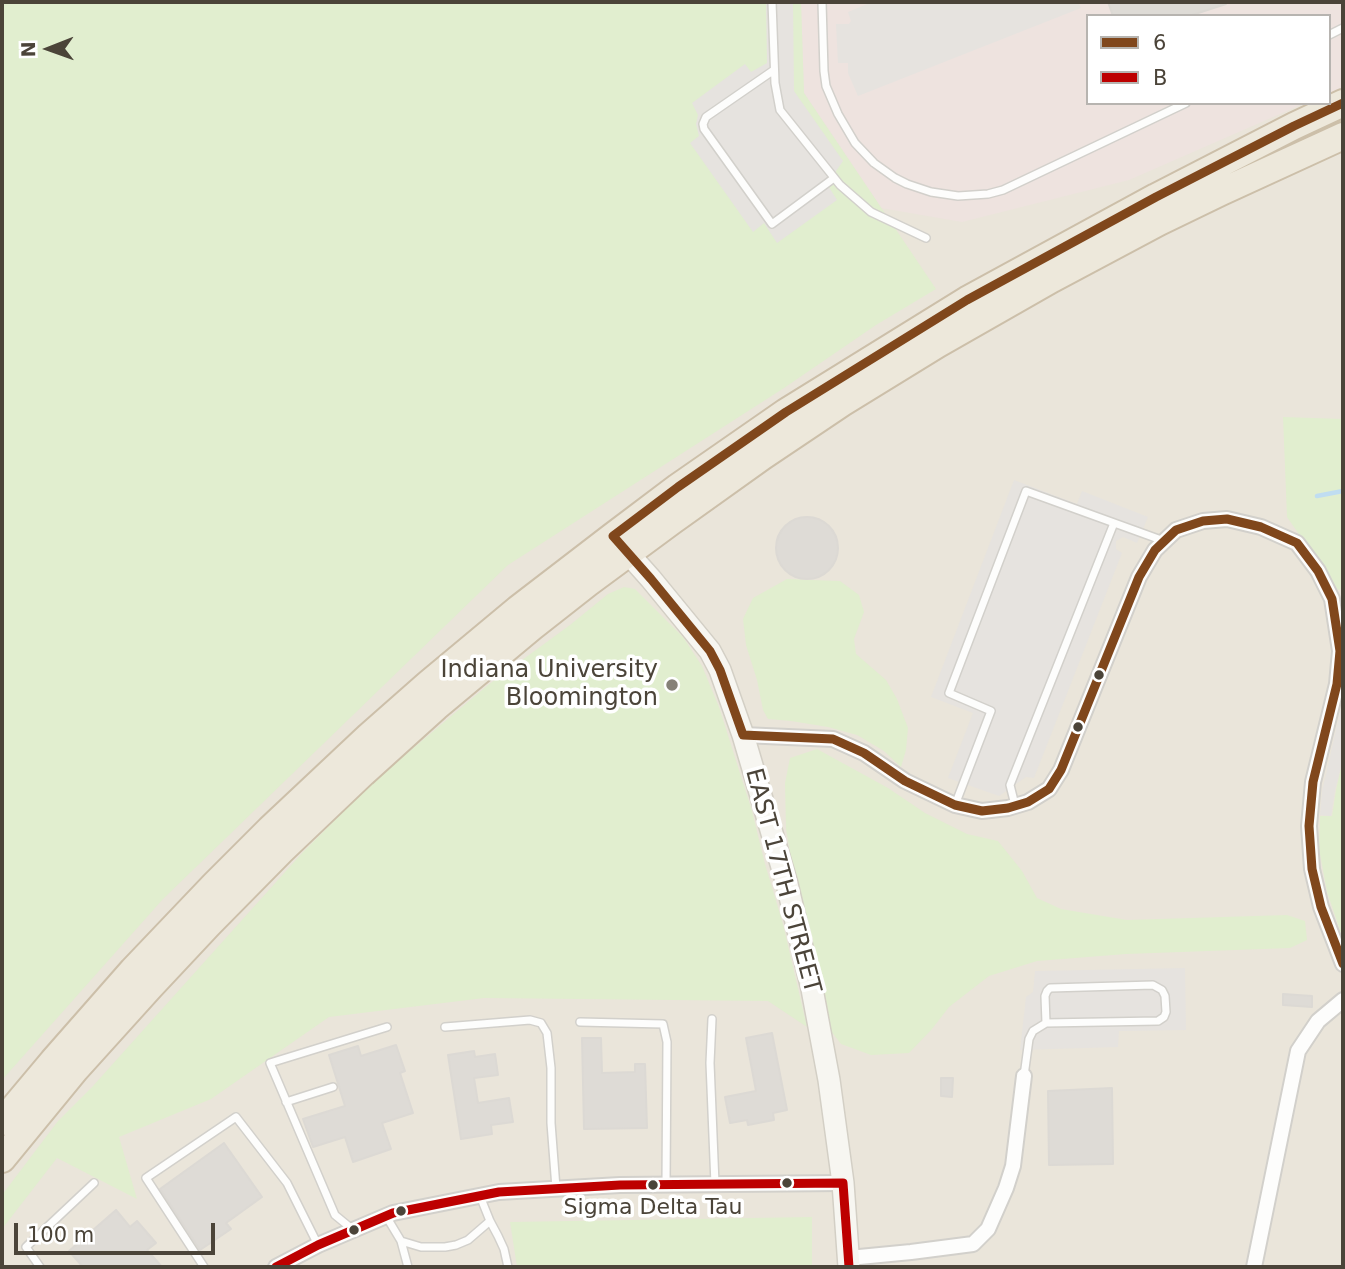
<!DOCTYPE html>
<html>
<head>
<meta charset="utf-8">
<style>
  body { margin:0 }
  #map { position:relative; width:1345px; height:1269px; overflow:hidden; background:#f4f2ee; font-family:"DejaVu Sans",sans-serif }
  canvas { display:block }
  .frame { position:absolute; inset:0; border:4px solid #4b4439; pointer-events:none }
  .legend { position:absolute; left:1086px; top:14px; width:245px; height:91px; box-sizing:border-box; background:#fff; border:2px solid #b7b4b0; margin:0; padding:9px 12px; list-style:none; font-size:21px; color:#4b4439 }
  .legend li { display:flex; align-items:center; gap:14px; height:35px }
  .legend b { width:35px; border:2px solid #b7b4b0 }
  .north { position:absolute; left:14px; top:14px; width:70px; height:70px; -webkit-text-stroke:5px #fff; paint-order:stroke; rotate:269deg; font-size:19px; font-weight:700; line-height:28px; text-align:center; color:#4b4439 }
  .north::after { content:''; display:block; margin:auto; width:24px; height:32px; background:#4b4439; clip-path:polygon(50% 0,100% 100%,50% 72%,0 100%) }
  .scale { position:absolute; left:14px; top:1223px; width:201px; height:32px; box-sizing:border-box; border:4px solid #4b4439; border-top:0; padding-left:9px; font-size:21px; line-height:24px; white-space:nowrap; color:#4b4439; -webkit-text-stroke:5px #fff; paint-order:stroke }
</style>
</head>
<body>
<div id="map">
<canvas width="1345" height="1269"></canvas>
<div class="frame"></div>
<ul class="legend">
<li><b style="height:9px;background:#80471c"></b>6</li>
<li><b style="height:9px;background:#bd0000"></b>B</li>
</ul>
<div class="north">N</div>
<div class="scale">100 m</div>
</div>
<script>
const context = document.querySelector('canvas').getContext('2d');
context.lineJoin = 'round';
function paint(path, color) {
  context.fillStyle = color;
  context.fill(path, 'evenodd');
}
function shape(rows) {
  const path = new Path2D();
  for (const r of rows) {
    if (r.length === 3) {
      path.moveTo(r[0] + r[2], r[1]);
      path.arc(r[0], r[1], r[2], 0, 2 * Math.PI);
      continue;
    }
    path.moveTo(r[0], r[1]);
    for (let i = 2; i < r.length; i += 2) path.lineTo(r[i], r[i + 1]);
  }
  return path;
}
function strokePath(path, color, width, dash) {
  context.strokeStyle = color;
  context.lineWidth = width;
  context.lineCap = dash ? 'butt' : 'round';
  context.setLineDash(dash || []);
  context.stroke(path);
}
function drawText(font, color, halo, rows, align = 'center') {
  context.font = font + ' "DejaVu Sans",sans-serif';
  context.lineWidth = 7;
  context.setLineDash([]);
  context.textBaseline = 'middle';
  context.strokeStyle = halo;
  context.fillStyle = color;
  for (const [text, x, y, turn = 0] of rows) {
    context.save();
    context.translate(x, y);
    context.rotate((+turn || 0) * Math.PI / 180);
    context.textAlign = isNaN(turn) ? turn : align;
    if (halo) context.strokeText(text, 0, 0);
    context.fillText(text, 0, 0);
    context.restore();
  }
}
paint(shape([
  [2,2,1343,2,1343,1267,2,1267],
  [1088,16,1329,16,1329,103,1088,103]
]), '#eae5da');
paint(shape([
  [801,2,1343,2,1343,87,1329,93,1329,16,1088,16,1088,103,1305,103,1129,180,962,222,881,208,804,93]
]), '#eee3df');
paint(shape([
  [2,2,801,2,804,93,936,289,876,325,784,388,508,565,163,899,2,1080],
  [1283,417,1343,419,1343,588,1338,590,1287,517],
  [787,579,840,581,859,595,864,612,854,639,856,654,886,680,897,699,908,728,906,750,901,767,884,751,857,735,828,727,791,721,768,719,763,710,757,680,746,645,743,619,753,598],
  [624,587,635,589,683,637,702,666,719,707,752,811,765,864,783,924,807,1027,768,1001,484,998,329,1017,211,1099,119,1137,137,1199,57,1158,2,1229,2,1195,58,1121,93,1086,303,852,372,783,488,685,570,625,608,594],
  [817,749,888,788,925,813,967,834,998,841,1022,871,1037,898,1061,909,1127,920,1287,915,1305,921,1307,940,1290,948,1126,954,1037,961,989,976,949,1007,932,1029,909,1053,871,1055,841,1044,824,1022,798,898,786,829,785,783,790,758],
  [1343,759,1343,939,1327,892,1319,849,1320,816,1332,816,1336,790],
  [812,1217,812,1267,517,1267,510,1222]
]), '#e1eecf');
paint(shape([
  [766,2,793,2,794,91,843,161,827,184,837,200,777,243,764,223,753,232,690,143,699,136,696,124,698,115,692,103,745,64,751,72,767,63],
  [872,2,1078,2,1081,8,858,96,848,73,848,63,838,63,836,24,849,24,851,21,848,12],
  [1014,480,1077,504,1082,491,1148,517,1137,543,1123,537,1116,541,1116,549,1122,553,1034,778,1026,777,999,796,948,778,973,713,931,697],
  [1343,699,1343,759,1335,790,1331,816,1320,815,1322,792],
  [1185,968,1186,1030,1119,1031,1118,1047,1020,1050,1026,997,1033,992,1035,971]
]), '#e6e3df');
strokePath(shape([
  [1317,496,1343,491]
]), '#c0ddf1', 4.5);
const building = shape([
  [1108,2,1226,2,1226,4,1189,16,1113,16,1108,2],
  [807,548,31],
  [1283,994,1312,996,1312,1007,1283,1005,1283,994],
  [772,1033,787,1110,773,1113,774,1120,748,1125,747,1120,730,1123,725,1097,756,1091,746,1038,772,1033],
  [582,1038,601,1038,602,1073,635,1072,635,1064,645,1064,647,1128,584,1129,582,1038],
  [396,1045,405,1071,400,1073,413,1113,382,1123,391,1149,353,1162,345,1137,313,1147,303,1119,345,1106,329,1055,358,1046,361,1056,396,1045],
  [474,1051,475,1057,495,1054,498,1075,474,1078,478,1103,509,1098,513,1122,491,1125,492,1134,461,1139,448,1055,474,1051],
  [941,1078,953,1078,952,1097,941,1096,941,1078],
  [1112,1088,1113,1164,1049,1165,1048,1091,1112,1088],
  [224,1143,262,1197,226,1223,231,1229,200,1250,160,1189,224,1143],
  [116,1210,130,1227,137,1221,156,1243,147,1250,162,1267,83,1267,69,1251,116,1210]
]);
paint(building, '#dedbd6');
strokePath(building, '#dcd9d4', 2);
const lane = shape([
  [772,2,775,83,780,110,840,185,871,212,926,238],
  [822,2,824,71,826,86,838,114,855,143,874,163,895,178,907,184,931,192,958,196,988,194,1003,190,1186,103],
  [1329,35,1343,28],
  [774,70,706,117,703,124,704,129,772,224,834,178],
  [955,805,991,711,949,693,1026,491,1164,541],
  [1015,805,1010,785,1114,523],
  [712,1019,710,1063,715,1184],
  [580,1022,663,1024,667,1042,666,1184],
  [445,1027,530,1020,541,1023,547,1033,551,1068,551,1123,556,1188],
  [1024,1076,1029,1039,1033,1031,1046,1023,1158,1021,1164,1017,1166,1012,1165,996,1162,990,1153,985,1050,988,1047,991,1045,996,1046,1023],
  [286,1102,333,1087],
  [480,1196,490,1221,498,1236,504,1249,508,1267],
  [386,1216,401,1241,408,1267],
  [352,1229,335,1215,270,1063,387,1027],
  [401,1241,421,1247,445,1247,456,1245,468,1240,490,1221],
  [40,1267,26,1247,94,1183],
  [204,1267,146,1178,236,1117,287,1183,318,1245]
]);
const street = shape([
  [743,735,833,739,864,753,905,781,955,805,982,811,1008,808,1028,802,1049,789,1061,770,1139,577,1155,550,1176,530,1203,521,1227,519,1261,527,1297,543,1318,571,1332,599,1340,651,1337,684,1313,782,1309,826,1312,869,1321,907,1343,964],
  [849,1258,911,1252,973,1244,988,1229,1006,1188,1013,1166,1024,1076],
  [276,1267,318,1245,393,1213,499,1192,620,1185,843,1183],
  [1254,1267,1298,1051,1318,1021,1343,1000]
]);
const secondary = shape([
  [619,543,651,579,710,651,720,670,743,735,787,884,812,989,829,1080,843,1183,849,1267]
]);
const highway = shape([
  [2,1122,53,1061,133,970,214,885,270,829,369,736,428,684,518,609,613,536,678,487,786,412,967,300,1156,197,1294,126,1343,103],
  [2,1159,75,1070,150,987,209,924,281,851,363,773,436,707,532,627,588,583,672,521,763,456,842,403,938,344,1052,279,1159,222,1221,192,1343,136]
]);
strokePath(lane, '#d2d0cb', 10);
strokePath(street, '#d2d0cb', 18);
strokePath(secondary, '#d3cfc5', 24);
strokePath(highway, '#ccbfa9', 30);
strokePath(lane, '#fdfdfc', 7);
strokePath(street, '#fdfdfc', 14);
strokePath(secondary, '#f7f6f1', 21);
strokePath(highway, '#ede8db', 26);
strokePath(shape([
  [1343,103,1294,126,1156,197,967,300,786,412,678,487,613,536,651,579,710,651,720,670,743,735,833,739,864,753,905,781,955,805,982,811,1008,808,1028,802,1049,789,1061,770,1139,577,1155,550,1176,530,1203,521,1227,519,1261,527,1297,543,1318,571,1332,599,1340,651,1337,684,1313,782,1309,826,1312,869,1321,907,1343,964]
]), '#80471c', 9);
strokePath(shape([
  [276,1267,318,1245,393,1213,499,1192,620,1185,843,1183,849,1267]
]), '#bd0000', 9);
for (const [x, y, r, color] of [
  [1099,675,6,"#4b4439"],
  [672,685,7,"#868178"],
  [1078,727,6,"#4b4439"],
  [787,1183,6,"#4b4439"],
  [653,1185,6,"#4b4439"],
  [401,1211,6,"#4b4439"],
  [354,1230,6,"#4b4439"]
]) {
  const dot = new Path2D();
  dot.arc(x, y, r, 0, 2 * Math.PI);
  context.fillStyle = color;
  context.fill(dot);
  strokePath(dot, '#fff', 2.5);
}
drawText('22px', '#4b4439', '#fff', [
  ["Sigma Delta Tau",653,1208]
]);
drawText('24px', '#4b4439', '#fff', [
  ["Indiana University",658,671],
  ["Bloomington",658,699]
], 'right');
drawText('24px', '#4b4439', '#fff', [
  ["EAST 17TH STREET",782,881,75]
]);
</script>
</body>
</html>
